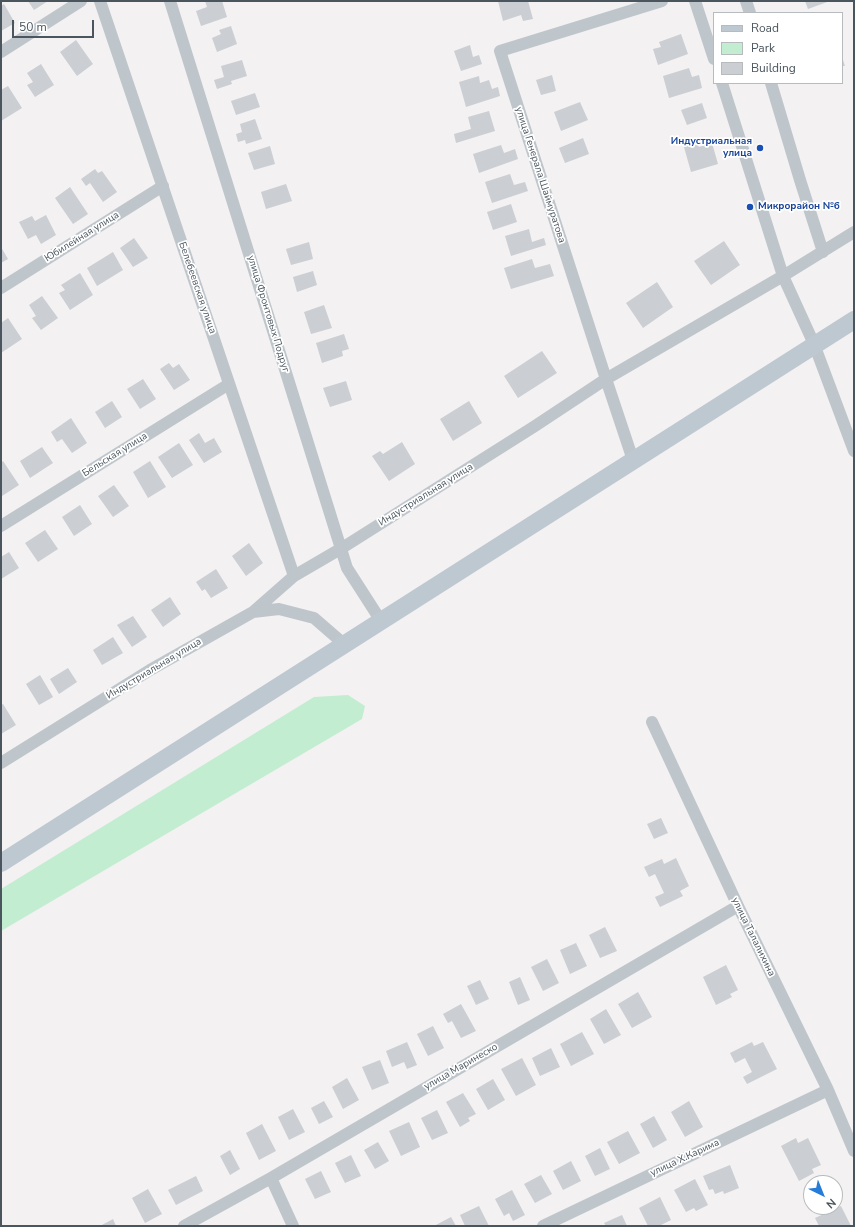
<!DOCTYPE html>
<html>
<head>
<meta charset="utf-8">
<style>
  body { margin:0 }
  #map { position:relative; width:855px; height:1227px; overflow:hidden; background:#f3f1f1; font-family:"Nunito Sans",sans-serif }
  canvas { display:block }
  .frame { position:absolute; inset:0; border:2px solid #4a555d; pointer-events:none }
  .legend { position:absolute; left:713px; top:12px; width:130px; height:72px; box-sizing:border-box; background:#fff; border:1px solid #b7bbbe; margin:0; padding:5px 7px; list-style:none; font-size:12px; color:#4a555d }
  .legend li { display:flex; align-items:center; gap:8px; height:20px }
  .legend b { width:20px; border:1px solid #b7bbbe }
  .north { position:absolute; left:803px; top:1175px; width:40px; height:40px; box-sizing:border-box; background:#fff; border:1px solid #b7bbbe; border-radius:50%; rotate:137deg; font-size:11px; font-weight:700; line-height:16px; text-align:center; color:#4a555d }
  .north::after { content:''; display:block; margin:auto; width:14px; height:18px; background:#257dd9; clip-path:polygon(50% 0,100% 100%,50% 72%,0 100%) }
  .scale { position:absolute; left:12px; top:20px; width:82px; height:18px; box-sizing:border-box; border:2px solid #4a555d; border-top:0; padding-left:5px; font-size:12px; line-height:14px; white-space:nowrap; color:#4a555d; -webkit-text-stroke:3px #fff; paint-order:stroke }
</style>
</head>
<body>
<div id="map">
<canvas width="855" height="1227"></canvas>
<div class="frame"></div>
<ul class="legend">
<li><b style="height:5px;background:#bec8d1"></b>Road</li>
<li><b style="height:11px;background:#c3edd1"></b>Park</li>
<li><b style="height:11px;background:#cbced3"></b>Building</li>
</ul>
<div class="north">N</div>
<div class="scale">50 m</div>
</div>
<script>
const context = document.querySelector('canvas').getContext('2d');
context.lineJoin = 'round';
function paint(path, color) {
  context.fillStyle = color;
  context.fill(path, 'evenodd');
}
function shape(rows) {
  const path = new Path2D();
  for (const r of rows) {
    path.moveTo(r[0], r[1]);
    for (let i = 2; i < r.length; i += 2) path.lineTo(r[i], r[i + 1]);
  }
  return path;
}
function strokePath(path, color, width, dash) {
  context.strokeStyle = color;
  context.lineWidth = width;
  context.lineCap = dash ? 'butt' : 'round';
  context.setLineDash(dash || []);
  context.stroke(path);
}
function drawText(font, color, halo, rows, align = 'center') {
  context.font = font + ' "Nunito Sans",sans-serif';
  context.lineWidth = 3.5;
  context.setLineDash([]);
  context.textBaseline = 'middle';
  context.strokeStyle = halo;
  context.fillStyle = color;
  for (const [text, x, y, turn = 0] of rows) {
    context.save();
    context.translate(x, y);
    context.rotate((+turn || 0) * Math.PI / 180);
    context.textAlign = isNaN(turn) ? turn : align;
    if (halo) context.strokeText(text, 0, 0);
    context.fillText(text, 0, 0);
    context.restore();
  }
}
paint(shape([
  [348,695,365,706,362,719,1,931,1,889,314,697]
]), '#c3edd1');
paint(shape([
  [28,1,48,1,34,10],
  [205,1,222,1,227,17,201,26,196,11,207,7],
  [498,1,528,1,533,19,523,21,521,15,503,21],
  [805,1,830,1,808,9],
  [4,4,15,23,1,31,1,6],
  [231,26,237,44,217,52,212,38,221,34,219,30],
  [681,34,688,54,658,65,653,49,661,47,659,42],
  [76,40,93,64,77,76,60,52],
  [470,45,473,57,479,55,482,64,461,71,454,51],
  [842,57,845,66,842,66],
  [242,60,247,76,231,81,232,84,217,89,214,80,224,77,221,66],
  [41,64,54,85,35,97,27,85,33,82,27,73],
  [689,68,692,77,699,75,702,88,669,98,663,76],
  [552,75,556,91,541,95,536,80],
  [479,76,480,83,489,80,492,89,498,87,500,96,466,107,459,82],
  [8,86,22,108,1,121,1,90],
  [255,93,260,107,236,115,231,101],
  [580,102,588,120,561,131,554,112],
  [702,103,707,118,687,125,681,110],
  [489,111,495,131,456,143,454,134,471,129,468,117],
  [255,119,262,139,246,144,245,140,238,142,236,134,242,132,240,124],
  [583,138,589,154,565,163,559,148],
  [697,142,699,147,712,143,718,164,691,172,684,147],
  [501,145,504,153,515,149,518,159,479,173,473,154],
  [270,146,275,164,254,170,248,153],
  [95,169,98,173,102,171,117,192,103,202,90,183,86,186,81,179],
  [510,174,514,185,525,182,528,191,492,203,485,182],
  [286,184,292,201,266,209,261,192],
  [70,187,88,214,73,224,55,198],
  [511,204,517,222,493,230,487,212],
  [46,215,56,235,41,244,36,235,28,239,19,222,32,216,35,221],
  [529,229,532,242,544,238,546,245,511,256,505,236],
  [134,238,148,258,133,267,120,248],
  [724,241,740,265,711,285,694,261],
  [309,242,313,259,291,265,286,249],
  [1,247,8,259,1,263],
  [113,252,123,270,97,286,87,268],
  [532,259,535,268,550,264,554,276,511,289,504,268],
  [313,271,317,285,297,292,293,277],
  [80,273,93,295,70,310,59,293,65,290,61,285],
  [657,282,673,307,643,328,626,303],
  [42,296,58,318,41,330,32,318,36,316,29,305],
  [324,305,332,328,311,334,304,312],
  [8,318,22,339,1,353,1,323],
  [344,334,349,349,342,351,343,356,322,363,316,343],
  [542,351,557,373,518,398,504,376],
  [169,363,173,368,179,364,190,380,174,390,160,369],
  [143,379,156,399,140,409,127,389],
  [346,381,352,400,330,407,323,388],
  [112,401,122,417,105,428,95,412],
  [469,401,482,423,453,441,440,419],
  [71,418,87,443,72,453,62,439,57,442,51,432],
  [199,433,205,443,214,438,222,452,204,463,189,440],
  [402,442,415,464,389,481,372,456,380,451,383,454],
  [179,443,193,465,172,478,158,457],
  [42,447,53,463,30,478,20,461],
  [3,461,19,485,2,496,1,463],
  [150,461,166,487,148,498,133,472],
  [114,485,129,506,113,517,98,496],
  [80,505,92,524,74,536,62,517],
  [45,530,58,549,38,562,25,543],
  [249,543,263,563,246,576,232,556],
  [9,552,19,568,1,579,1,557],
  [216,569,228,588,211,598,205,589,202,591,196,582],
  [170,597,181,614,163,627,151,610],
  [133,616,147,637,132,647,117,625],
  [113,637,123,653,102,665,93,650],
  [68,668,77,682,59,694,50,679],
  [40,675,53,697,39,705,26,684],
  [3,704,16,725,1,734,1,705],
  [661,818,668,833,654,839,647,824],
  [676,858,689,886,680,891,683,896,660,907,655,897,664,893,655,874,649,877,644,867,662,859,664,864],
  [605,927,617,951,600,958,589,935],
  [576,943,587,966,570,974,560,950],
  [547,959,559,983,543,991,531,967],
  [726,965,738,990,730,994,732,997,716,1005,703,977],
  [520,977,530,1000,518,1005,509,982],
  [480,980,489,999,476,1005,467,986],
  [638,992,652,1017,632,1028,618,1004],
  [461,1004,476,1031,461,1038,452,1021,448,1023,443,1014],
  [606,1009,621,1035,604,1044,590,1019],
  [433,1026,444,1048,428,1056,417,1034],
  [582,1032,594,1054,571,1066,560,1044],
  [407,1042,417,1065,407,1069,404,1062,392,1067,386,1051],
  [752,1042,754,1046,763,1042,777,1069,747,1084,743,1077,752,1072,745,1058,735,1063,730,1053],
  [551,1048,560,1067,540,1076,532,1058],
  [522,1058,536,1085,516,1096,501,1069],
  [380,1060,389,1083,372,1090,362,1067],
  [347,1078,359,1100,343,1109,332,1087],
  [493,1079,505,1100,488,1110,476,1089],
  [463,1093,476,1114,468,1118,470,1121,460,1127,446,1102],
  [324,1101,333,1117,319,1124,311,1108],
  [689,1101,703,1127,685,1137,671,1112],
  [293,1109,305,1132,289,1140,278,1117],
  [437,1110,448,1133,432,1140,421,1118],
  [654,1116,667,1140,653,1148,640,1124],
  [409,1122,420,1147,401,1156,389,1131],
  [262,1124,276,1151,259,1160,246,1133],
  [628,1131,640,1153,619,1164,607,1142],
  [796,1138,798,1143,808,1138,821,1165,812,1169,814,1173,799,1181,781,1146],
  [378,1142,389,1161,375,1169,364,1150],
  [600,1148,610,1169,595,1176,585,1156],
  [230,1150,240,1169,230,1175,220,1156],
  [351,1155,361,1176,345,1183,335,1163],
  [571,1161,581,1181,563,1190,553,1171],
  [730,1165,739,1188,724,1194,723,1191,715,1194,713,1189,709,1190,703,1176],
  [321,1171,331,1192,315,1199,305,1179],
  [541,1175,552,1194,535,1203,524,1184],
  [196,1176,203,1191,176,1205,168,1190],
  [695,1179,708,1205,696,1211,694,1208,686,1212,674,1190],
  [148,1189,162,1214,145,1223,132,1198],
  [512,1190,525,1215,513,1221,509,1213,504,1216,495,1199],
  [660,1197,671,1220,659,1226,648,1226,639,1208],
  [479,1206,489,1226,465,1226,460,1215],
  [841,1206,851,1226,819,1226,815,1218],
  [622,1215,627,1226,606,1226,604,1223],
  [451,1217,456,1226,434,1226],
  [113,1219,116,1226,100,1226]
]), '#cbced3');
strokePath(shape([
  [100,1,294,576],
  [170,1,347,568,381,621],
  [695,1,714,59],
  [746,1,750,13],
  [1,52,81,1],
  [722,83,783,276,814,344,854,451],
  [771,83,800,180,823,252],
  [1,288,163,186],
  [633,460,606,379,500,51,662,1],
  [1,526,229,384],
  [253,612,279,609,314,618,344,644],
  [652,722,738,906,828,1090,854,1151],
  [1,763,150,670,253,612,294,576,342,548,535,426,606,379,783,276,854,232],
  [271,1178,293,1226],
  [184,1226,271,1178,738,906],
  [543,1226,828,1090]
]), '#bec6cc', 12);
strokePath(shape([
  [1,863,854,320]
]), '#bec8d1', 18);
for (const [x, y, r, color] of [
  [760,148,4,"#1a4fb4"],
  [750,207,4,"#1a4fb4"]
]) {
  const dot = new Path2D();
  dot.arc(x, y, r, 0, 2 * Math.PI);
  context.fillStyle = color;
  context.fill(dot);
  strokePath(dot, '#fff', 1.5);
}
drawText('bold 10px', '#164399', '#fff', [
  ["Индустриальная",752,142],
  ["улица",752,154],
  ["Микрорайон №6",758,207,"left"]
], 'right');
drawText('10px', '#4a555d', '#fff', [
  ["улица Генерала Шаймуратова",540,175,72],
  ["Юбилейная улица",82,237,-32],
  ["Белебеевская улица",197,288,71],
  ["улица Фронтовых Подруг",268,314,73],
  ["Бельская улица",115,455,-32],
  ["Индустриальная улица",426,495,-32],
  ["Индустриальная улица",154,669,-31],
  ["улица Талалихина",753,937,64],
  ["улица Маринеско",461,1067,-30],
  ["улица Х.Карима",685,1158,-25]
]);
</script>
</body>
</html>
